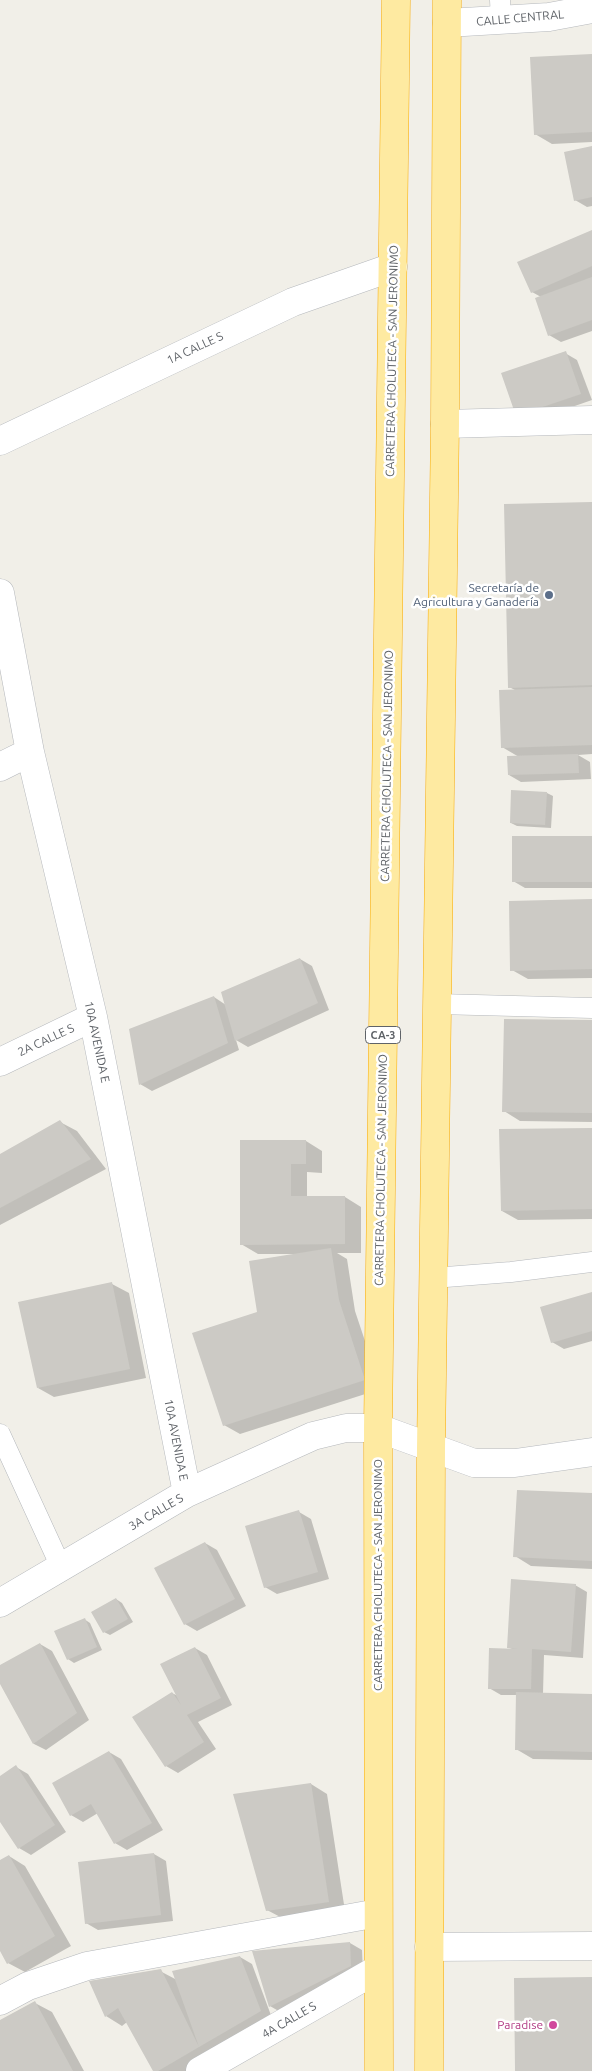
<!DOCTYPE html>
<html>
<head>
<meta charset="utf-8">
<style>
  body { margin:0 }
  canvas { display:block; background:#f1efe8 }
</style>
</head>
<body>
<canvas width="592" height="2071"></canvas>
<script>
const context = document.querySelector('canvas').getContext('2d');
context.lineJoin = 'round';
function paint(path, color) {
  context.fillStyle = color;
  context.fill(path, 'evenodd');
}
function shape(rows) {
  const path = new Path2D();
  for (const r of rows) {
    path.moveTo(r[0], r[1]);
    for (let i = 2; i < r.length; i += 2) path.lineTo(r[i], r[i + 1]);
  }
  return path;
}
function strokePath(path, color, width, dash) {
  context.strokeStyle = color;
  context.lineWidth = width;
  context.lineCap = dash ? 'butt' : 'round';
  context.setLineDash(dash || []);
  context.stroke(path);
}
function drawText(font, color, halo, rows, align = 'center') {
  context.font = font + ' Ubuntu,sans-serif';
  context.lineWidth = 5;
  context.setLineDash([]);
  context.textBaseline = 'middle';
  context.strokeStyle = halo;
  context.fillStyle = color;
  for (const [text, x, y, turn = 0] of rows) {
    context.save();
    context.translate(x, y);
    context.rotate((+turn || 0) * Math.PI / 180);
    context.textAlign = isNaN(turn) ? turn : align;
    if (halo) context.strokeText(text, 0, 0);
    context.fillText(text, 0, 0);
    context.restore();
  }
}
paint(shape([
  [592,55,592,142,552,144,535,134],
  [592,147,592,206,587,207,575,200],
  [592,231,592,331,561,342,549,335,541,297,532,292],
  [565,353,577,360,592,400,529,422],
  [592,503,592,754,578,755,590,762,591,779,521,782,509,775,519,757,502,747,515,690,509,687],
  [547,793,553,796,551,828,517,826,511,823],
  [592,837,592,888,525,888,513,881],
  [592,900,592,978,528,979,512,970],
  [300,959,312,966,329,1010,248,1047,236,1040,239,1050,152,1091,140,1084,214,997,226,1005],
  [592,1021,592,1122,520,1121,504,1111],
  [60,1122,77,1131,106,1169,0,1225,0,1155],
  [592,1129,592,1219,518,1220,502,1211],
  [241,1141,306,1141,322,1151,322,1173,307,1172,307,1197,345,1197,361,1207,361,1253,337,1253,347,1259,355,1311,381,1389,240,1434,224,1425,258,1313,293,1255,293,1254,258,1254,241,1244],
  [112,1284,129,1293,146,1378,54,1397,38,1388],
  [592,1293,592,1341,564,1349,552,1342],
  [592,1494,592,1569,531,1566,515,1556],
  [299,1512,311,1519,329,1579,277,1594,265,1587],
  [205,1543,217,1550,246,1606,197,1631,185,1624],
  [575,1585,587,1592,583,1658,544,1655,543,1694,592,1695,592,1760,533,1759,516,1749,518,1695,501,1695,489,1688,512,1649,508,1647],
  [116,1599,122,1603,133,1622,110,1635,104,1632],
  [84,1619,90,1623,102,1650,74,1663,68,1659],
  [40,1644,52,1651,89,1720,46,1750,34,1744,0,1681,0,1666],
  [195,1648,207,1655,232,1705,198,1722,216,1749,178,1773,166,1766,172,1693,178,1696],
  [109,1752,121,1759,163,1830,127,1850,115,1843,98,1813,83,1822,71,1815],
  [16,1767,28,1774,66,1832,31,1855,19,1848,0,1820,0,1777],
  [311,1784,327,1794,345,1911,284,1919,267,1910],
  [154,1854,166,1861,173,1921,98,1930,86,1923],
  [9,1856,25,1866,71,1946,25,1972,8,1963,0,1949,0,1861],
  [350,1943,362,1950,363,1973,282,2013,270,2006,254,1952],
  [240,1957,252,1964,272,2018,190,2071,155,2071,127,2022,122,2026,106,2016,160,1971,177,1980],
  [35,2003,52,2012,84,2071,0,2071,0,2021]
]), '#0003');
paint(shape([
  [592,54,592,132,534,135,530,57],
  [592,146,592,197,574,201,564,152],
  [592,230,592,266,531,293,517,262],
  [592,277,592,320,548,336,535,298],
  [566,351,581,394,516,416,501,373],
  [592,502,592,685,508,688,504,504],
  [592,687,592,745,501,748,499,690],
  [578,754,579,773,508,775,507,756],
  [511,790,547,792,545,825,510,823],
  [512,836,592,836,592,882,512,882],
  [592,899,592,969,510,971,509,901],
  [300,958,318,1003,235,1041,221,992],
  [214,996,228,1043,139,1085,129,1029],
  [504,1019,592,1020,592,1113,502,1112],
  [60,1120,91,1159,0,1208,0,1154],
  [592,1128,592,1209,501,1211,499,1129],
  [240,1140,306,1140,306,1164,291,1164,291,1196,345,1196,345,1244,240,1245],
  [331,1248,339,1300,365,1380,223,1426,192,1333,257,1312,249,1261],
  [112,1282,130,1369,37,1388,18,1302],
  [592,1292,592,1331,551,1343,540,1307],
  [517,1490,592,1493,592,1561,513,1557],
  [299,1510,318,1572,264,1588,245,1526],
  [205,1542,235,1599,184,1625,154,1568],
  [511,1579,576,1584,571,1652,532,1649,531,1689,488,1689,489,1648,519,1649,507,1648],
  [116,1598,128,1619,103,1633,91,1612],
  [85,1618,97,1647,67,1660,54,1631],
  [40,1643,77,1713,33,1744,0,1684,0,1665],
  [195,1647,221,1698,187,1715,204,1742,165,1767,132,1717,172,1692,181,1705,160,1664],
  [516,1692,592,1694,592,1752,515,1750],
  [109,1751,152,1823,114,1844,91,1804,70,1816,52,1783],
  [16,1765,55,1825,18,1849,0,1822,0,1776],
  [311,1783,329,1902,266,1911,233,1794],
  [154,1853,161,1915,85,1924,78,1862],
  [9,1855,55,1936,7,1964,0,1951,0,1860],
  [350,1942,351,1966,269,2007,252,1951],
  [240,1956,261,2011,199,2047,158,2071,153,2071,118,2008,105,2017,89,1981,161,1969,199,2047,172,1971],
  [592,1977,592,2071,515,2071,514,1978],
  [35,2001,73,2071,0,2071,0,2020]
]), '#cccac5');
const service = shape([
  [500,0,501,20],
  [437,1004,592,1008],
  [433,1278,511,1272,592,1262],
  [0,1434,61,1567]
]);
const minor = shape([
  [447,23,549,17,592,9],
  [445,424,592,420],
  [0,441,293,302,393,267],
  [0,593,30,752,93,1017,187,1493],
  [0,767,30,752],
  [0,1062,93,1017],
  [0,1603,187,1493,313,1436,346,1428,378,1428,474,1463,515,1463,592,1452],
  [429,1947,592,1946],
  [0,2001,28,1986,87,1966,378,1913],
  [200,2071,378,1969]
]);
const trunk = shape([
  [379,2071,378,1428,396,0],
  [429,2071,431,1448,445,424,447,0]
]);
strokePath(service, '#b5b8bc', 21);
strokePath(minor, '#b5b8bc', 29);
strokePath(trunk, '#f9ab00', 29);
strokePath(service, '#fff', 20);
strokePath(minor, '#fff', 28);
strokePath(trunk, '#feeaa1', 28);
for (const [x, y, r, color] of [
  [549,595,5,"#5c6f8a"],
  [553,2025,5,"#d1479c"]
]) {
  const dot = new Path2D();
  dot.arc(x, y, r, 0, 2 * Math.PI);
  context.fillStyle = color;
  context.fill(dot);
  strokePath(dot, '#fff', 2);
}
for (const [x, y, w] of [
  [383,1035,35]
]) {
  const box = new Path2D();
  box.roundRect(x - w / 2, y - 8.5, w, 17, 4);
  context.fillStyle = '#fff';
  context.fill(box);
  strokePath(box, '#5f6368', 1);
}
drawText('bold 11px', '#5f6368', null, [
  ["CA-3",383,1035]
]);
drawText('12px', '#5f6368', '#fff', [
  ["CALLE CENTRAL",520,18,-5],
  ["1A CALLE S",195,348,-25],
  ["CARRETERA CHOLUTECA - SAN JERONIMO",392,361,-89],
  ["CARRETERA CHOLUTECA - SAN JERONIMO",387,766,-89],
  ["2A CALLE S",46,1040,-25],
  ["10A AVENIDA E",97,1042,78],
  ["CARRETERA CHOLUTECA - SAN JERONIMO",381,1170,-89],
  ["10A AVENIDA E",176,1440,79],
  ["3A CALLE S",156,1512,-30],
  ["CARRETERA CHOLUTECA - SAN JERONIMO",378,1575,-90],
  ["4A CALLE S",289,2020,-30]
]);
drawText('12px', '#4e5e75', '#fff', [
  ["Secretaría de",539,588],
  ["Agricultura y Ganadería",539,602]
], 'right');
drawText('12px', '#b23c85', '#fff', [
  ["Paradise",543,2025]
], 'right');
</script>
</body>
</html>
